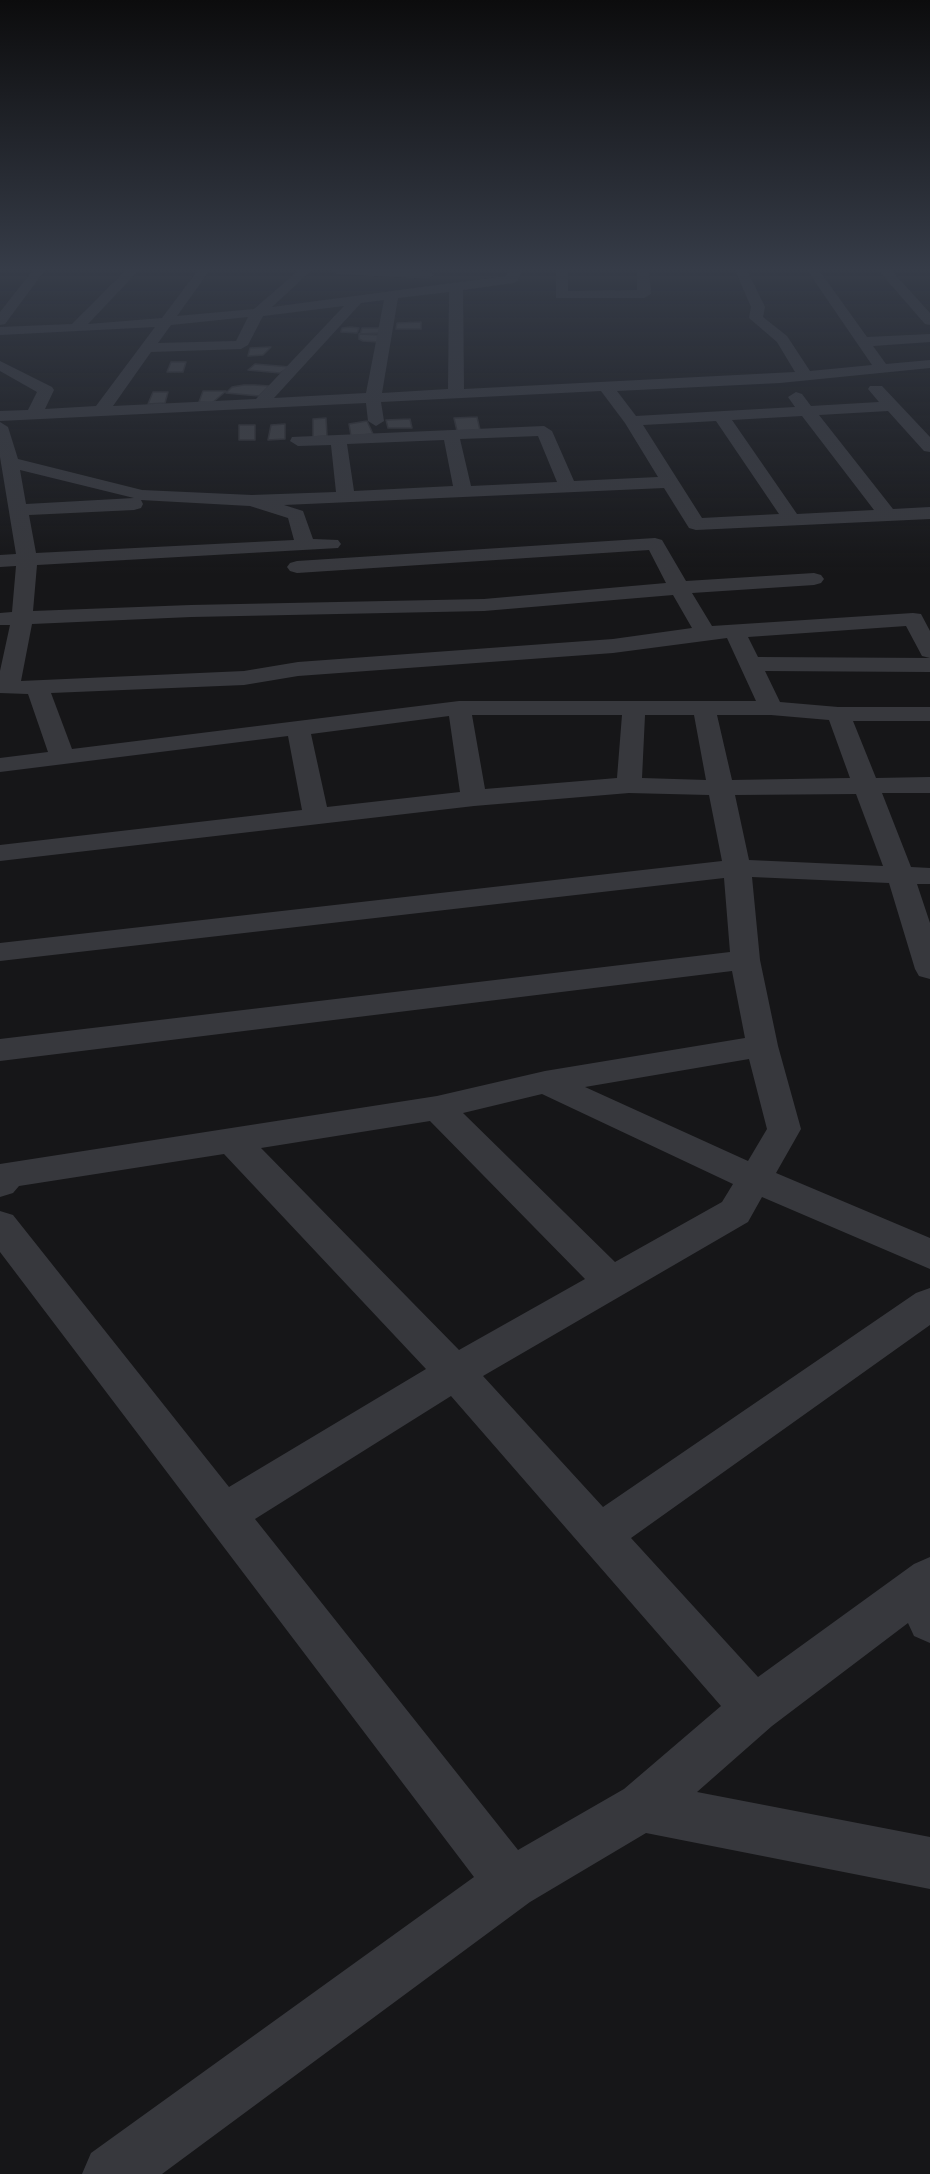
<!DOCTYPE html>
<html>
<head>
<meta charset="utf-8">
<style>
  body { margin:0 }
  canvas { display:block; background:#161618 }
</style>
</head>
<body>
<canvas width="930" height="2174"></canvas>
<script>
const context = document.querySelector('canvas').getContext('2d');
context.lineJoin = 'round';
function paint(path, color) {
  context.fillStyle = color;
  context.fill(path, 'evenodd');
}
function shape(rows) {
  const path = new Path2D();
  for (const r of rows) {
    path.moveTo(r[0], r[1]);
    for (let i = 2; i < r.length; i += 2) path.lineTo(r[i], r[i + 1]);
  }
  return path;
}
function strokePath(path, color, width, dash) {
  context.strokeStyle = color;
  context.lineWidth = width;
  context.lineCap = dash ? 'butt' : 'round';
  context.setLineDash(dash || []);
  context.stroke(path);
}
const building = shape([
  [421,322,421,329,396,329,397,323,421,322],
  [351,327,359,328,357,333,341,332,342,328,351,327],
  [362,328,381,328,381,333,360,334,362,328],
  [359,334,379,335,379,342,363,341,359,339,359,334],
  [271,347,263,355,248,356,250,348,271,347],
  [171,362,186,362,183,372,167,372,171,362],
  [255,364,290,367,280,373,248,370,255,364],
  [244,385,255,385,269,386,259,396,226,393,232,387,244,385],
  [203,391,226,391,212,403,199,402,203,391],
  [153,392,168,392,165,403,148,404,153,392],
  [477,417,480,430,457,431,454,418,477,417],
  [326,418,327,436,313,437,313,419,326,418],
  [410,419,412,428,388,428,386,420,410,419],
  [367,421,373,434,351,436,349,424,367,421],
  [285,424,285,439,268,440,271,425,285,424],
  [239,425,255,425,255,440,239,440,239,425]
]);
paint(building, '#404145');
strokePath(building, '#303034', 1.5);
paint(shape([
  [33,270,45,270,5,324,0,325,0,312,33,270],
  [126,270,139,270,88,324,162,318,198,270,210,270,177,316,254,309,299,270,312,270,272,307,505,276,510,270,522,270,518,281,513,283,463,290,464,389,795,372,777,342,749,318,751,307,735,270,747,270,765,307,763,317,787,336,810,371,872,365,807,270,819,270,867,337,930,334,930,342,873,346,886,364,930,360,930,368,780,383,617,391,636,416,795,407,788,397,796,392,802,394,811,406,879,402,868,389,870,386,882,386,930,437,930,452,924,451,888,411,819,415,893,509,930,507,930,519,696,530,689,528,664,488,284,505,303,511,313,539,338,540,341,544,338,548,37,565,33,611,191,605,484,599,666,583,649,550,297,573,290,571,287,567,290,563,297,561,655,538,662,540,686,581,814,573,821,575,824,579,821,583,814,585,692,593,712,626,913,613,921,614,930,631,930,658,922,656,906,626,748,637,758,657,930,658,930,672,765,671,780,702,838,707,930,707,930,721,853,721,876,778,930,777,930,793,882,793,911,867,930,868,930,884,917,884,930,923,930,979,919,976,915,969,889,883,752,877,760,960,778,1046,801,1129,776,1173,930,1238,930,1269,762,1197,748,1222,483,1376,603,1507,916,1293,930,1288,930,1325,631,1538,758,1677,914,1564,930,1557,930,1643,914,1636,908,1623,772,1726,697,1792,930,1837,930,1889,646,1833,530,1902,162,2174,82,2174,91,2153,474,1877,0,1252,0,1211,13,1215,229,1487,426,1369,224,1154,19,1186,13,1193,0,1197,0,1164,437,1096,545,1071,745,1038,732,971,0,1061,0,1039,730,952,724,878,0,961,0,943,722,861,709,795,629,793,474,806,0,861,0,845,302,810,288,736,0,772,0,758,48,752,28,694,0,693,0,671,10,625,0,625,0,613,12,612,16,566,0,567,0,555,16,554,0,457,0,422,8,427,18,459,142,490,252,495,336,492,331,445,298,446,290,441,292,437,544,426,552,431,574,481,658,477,625,423,601,391,381,402,384,421,376,426,368,421,366,403,0,421,0,411,28,410,37,392,0,371,0,361,52,387,54,390,45,409,96,406,155,327,0,335,0,327,72,324,126,270],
  [449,292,448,389,382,393,398,298,449,292],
  [384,300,366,393,274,398,361,303,384,300],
  [344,306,256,399,113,406,151,352,241,349,248,345,263,316,344,306],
  [248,317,236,341,158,343,171,325,248,317],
  [802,416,874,510,797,514,732,420,802,416],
  [716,421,779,514,702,518,643,425,716,421],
  [538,436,557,482,471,486,460,439,538,436],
  [444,440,453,486,354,491,347,444,444,440],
  [20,470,134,498,26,504,20,470],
  [141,500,250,506,288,518,294,540,36,553,29,515,134,510,141,508,143,504,141,500],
  [673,595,692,628,613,639,298,662,244,671,21,681,32,624,191,617,484,611,673,595],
  [727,638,756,701,459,701,72,749,51,693,244,685,298,676,613,653,727,638],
  [472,715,622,715,617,778,485,789,472,715],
  [645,715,694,715,706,780,642,778,645,715],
  [717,715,771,715,829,720,850,778,732,780,717,715],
  [449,716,460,792,327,807,311,734,449,716],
  [856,794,883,866,749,860,735,795,856,794],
  [749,1059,767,1129,748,1161,585,1087,749,1059],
  [542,1094,733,1184,722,1202,615,1262,463,1113,542,1094],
  [430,1121,585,1279,459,1350,261,1148,430,1121],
  [451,1396,721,1706,624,1789,518,1850,255,1519,451,1396],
  [331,270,399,270,428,271,434,275,428,279,337,274,331,270],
  [556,270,568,270,568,291,637,290,637,270,649,270,651,294,644,298,556,298,556,270],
  [878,270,891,270,930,313,930,325,925,324,878,270]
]), '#37383d');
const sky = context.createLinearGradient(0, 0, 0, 574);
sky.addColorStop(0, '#0c0c0d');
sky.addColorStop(0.47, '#363c48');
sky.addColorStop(1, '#363c4800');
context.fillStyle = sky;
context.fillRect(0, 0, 930, 574);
</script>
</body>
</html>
